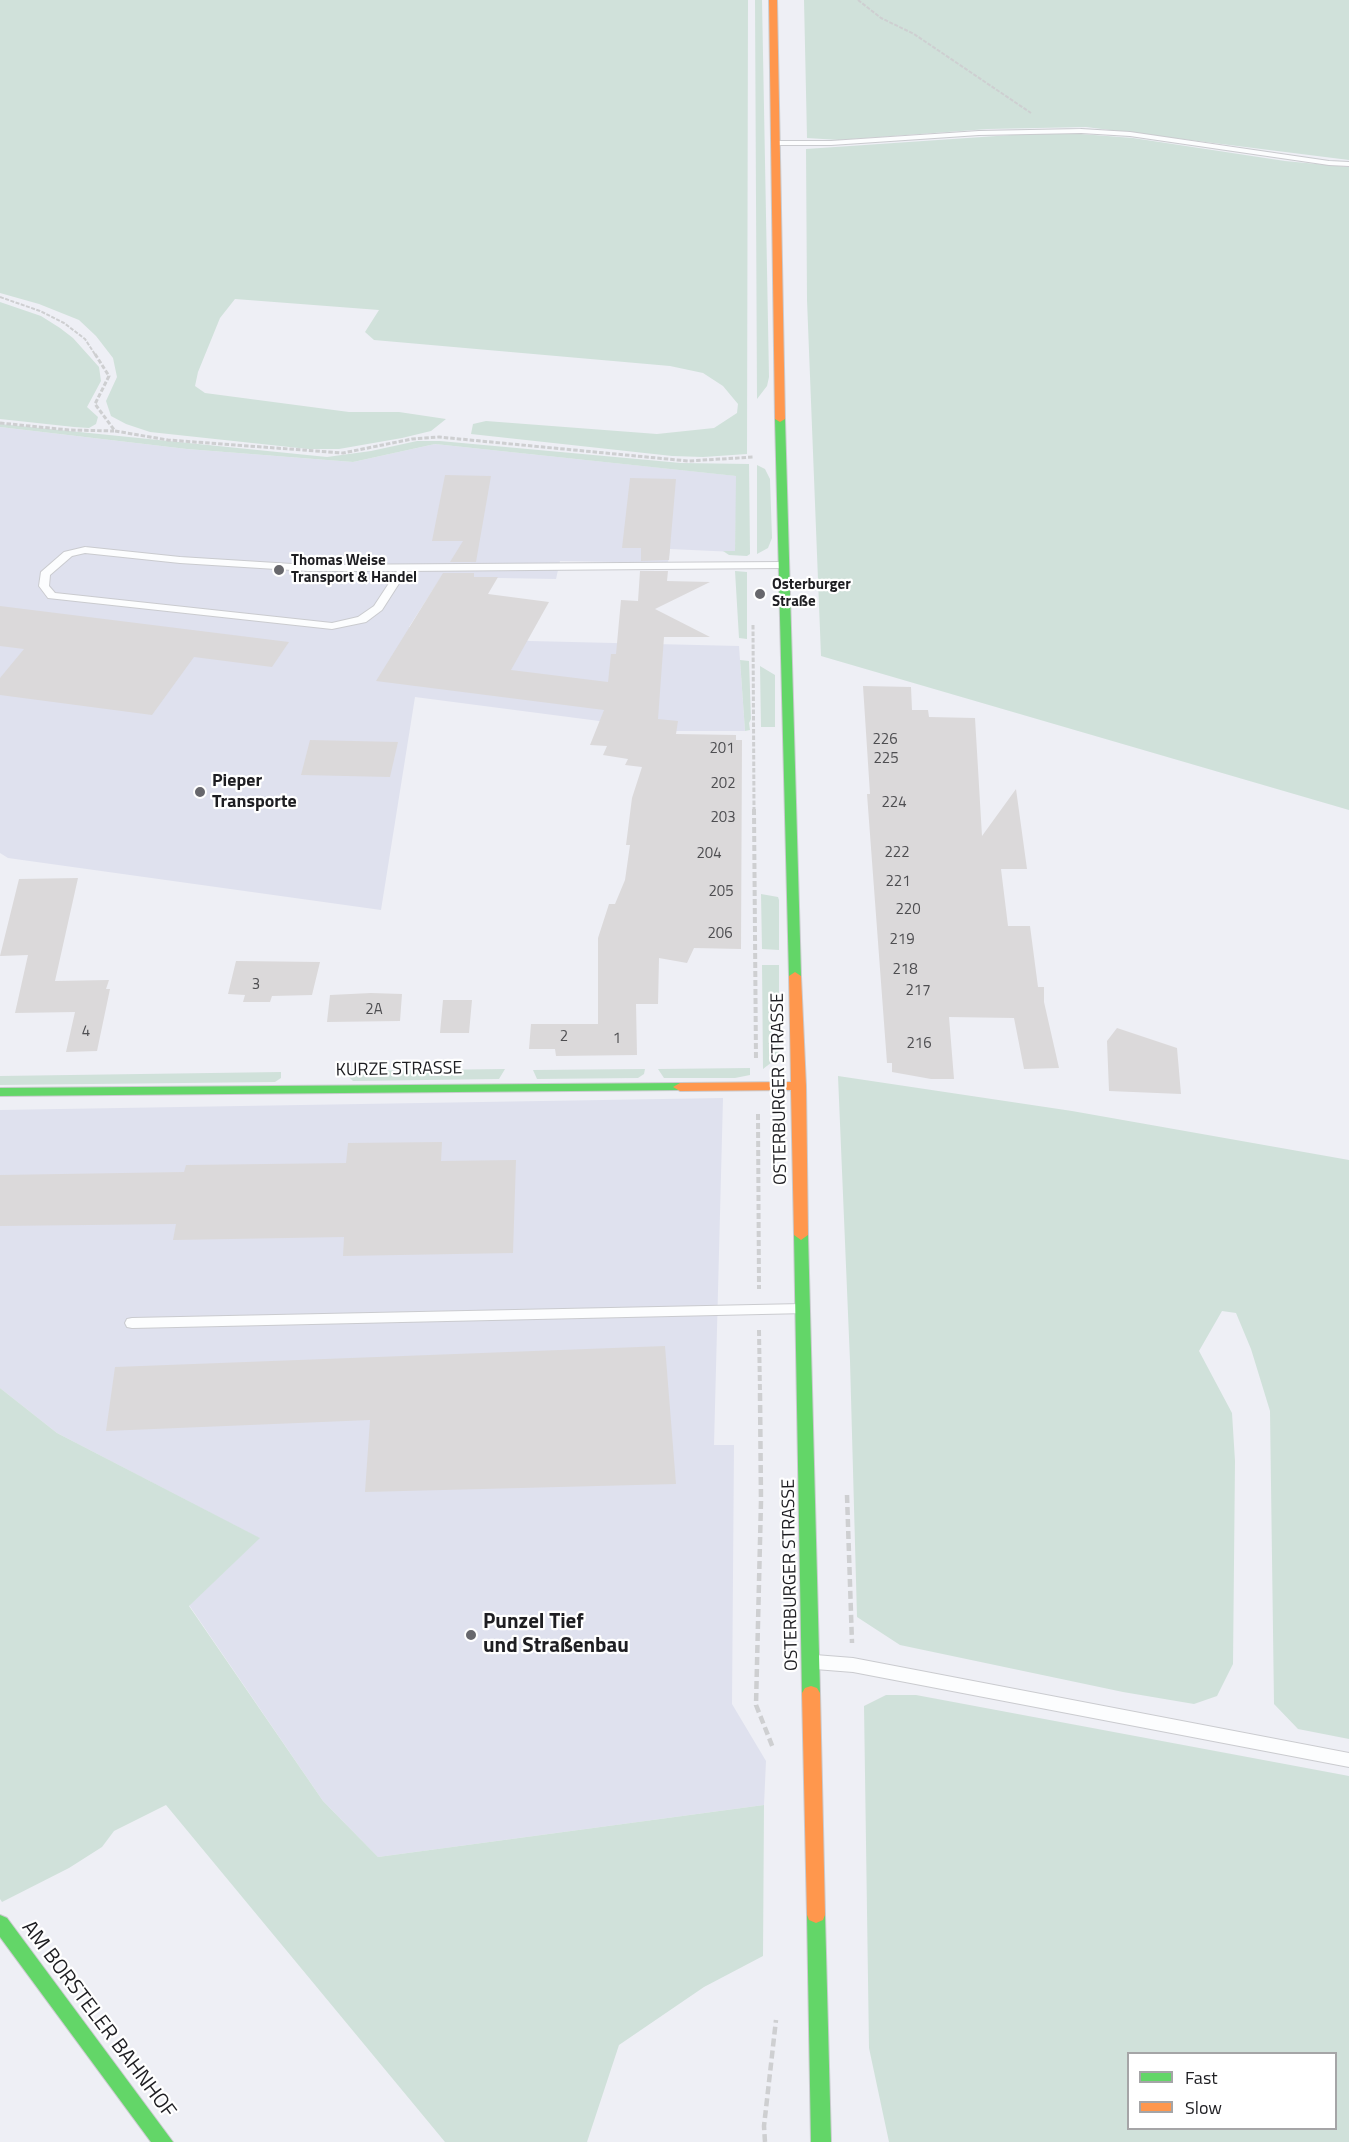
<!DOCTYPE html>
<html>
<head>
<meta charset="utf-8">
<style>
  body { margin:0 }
  #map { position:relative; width:1349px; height:2142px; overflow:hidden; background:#eeeff5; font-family:"Titillium Web",sans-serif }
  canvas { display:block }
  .legend { position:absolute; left:1127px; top:2052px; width:210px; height:78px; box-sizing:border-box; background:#fff; border:2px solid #a5a5a7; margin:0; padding:8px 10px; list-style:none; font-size:18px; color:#1e1e22 }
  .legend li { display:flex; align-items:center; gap:12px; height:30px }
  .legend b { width:30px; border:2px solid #a5a5a7 }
</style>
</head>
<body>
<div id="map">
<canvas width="1349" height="2142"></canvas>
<ul class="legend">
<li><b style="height:8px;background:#63d668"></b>Fast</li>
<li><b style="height:8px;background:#ff974d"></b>Slow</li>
</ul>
</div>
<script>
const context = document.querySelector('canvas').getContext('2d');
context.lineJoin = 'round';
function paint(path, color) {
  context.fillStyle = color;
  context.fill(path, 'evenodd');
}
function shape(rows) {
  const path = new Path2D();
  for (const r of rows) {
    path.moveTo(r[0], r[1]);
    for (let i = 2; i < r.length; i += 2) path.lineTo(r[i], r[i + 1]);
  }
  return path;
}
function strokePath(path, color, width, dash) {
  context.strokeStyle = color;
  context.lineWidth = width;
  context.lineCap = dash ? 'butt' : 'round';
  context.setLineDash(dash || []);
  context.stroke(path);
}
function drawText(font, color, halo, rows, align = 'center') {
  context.font = font + ' "Titillium Web",sans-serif';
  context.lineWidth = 4.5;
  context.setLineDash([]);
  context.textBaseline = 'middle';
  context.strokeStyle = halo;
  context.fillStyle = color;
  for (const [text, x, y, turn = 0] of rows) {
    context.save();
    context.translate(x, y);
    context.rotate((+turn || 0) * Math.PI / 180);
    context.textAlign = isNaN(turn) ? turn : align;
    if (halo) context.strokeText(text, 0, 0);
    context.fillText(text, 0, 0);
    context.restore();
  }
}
paint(shape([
  [0,427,187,449,353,462,435,444,737,476,735,552,670,549,668,563,560,561,556,579,441,577,409,627,530,641,739,646,745,731,676,731,415,697,381,910,8,858,0,853],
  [723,1098,714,1445,734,1445,732,1704,766,1761,764,1805,378,1857,323,1801,189,1605,259,1538,57,1433,0,1388,0,1110]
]), '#dfe1ee');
paint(shape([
  [0,0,748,0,747,454,703,457,672,456,471,434,473,424,486,421,657,434,714,428,737,413,738,404,723,386,703,373,670,366,374,340,365,332,379,310,235,299,220,318,198,372,195,386,205,393,349,412,399,412,446,419,431,431,402,438,339,449,308,449,150,432,126,424,111,416,106,401,117,377,113,358,96,336,79,320,39,304,0,293],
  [755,0,762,0,769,377,767,386,757,399],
  [804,0,1349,0,1349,160,1086,127,988,129,839,140,807,138],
  [1026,134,1081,134,1133,138,1285,161,1349,167,1349,810,821,656,807,300,806,149],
  [0,302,41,316,60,328,73,338,99,367,101,381,87,407,98,417,96,424,89,428,74,427,0,419],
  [0,424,327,457,371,451,417,441,440,441,681,463,749,464,750,554,747,556,729,555,723,551,735,551,736,476,435,444,353,462,187,449,0,427],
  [757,465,765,469,770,479,772,538,768,548,757,554],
  [735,571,747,572,747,639,739,638],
  [740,660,749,661,751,719,749,723,750,730,745,731],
  [760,666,775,675,775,727,761,727],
  [761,894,778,897,779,900,779,950,762,949],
  [762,965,779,965,779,1052,776,1059,763,1069],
  [750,1068,750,1075,735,1078,664,1078,658,1069],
  [505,1069,499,1079,353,1081,348,1076,349,1071],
  [645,1069,644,1074,638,1078,537,1079,533,1070],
  [281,1072,281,1078,275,1082,0,1085,0,1076],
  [838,1076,1072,1111,1349,1160,1349,1739,1298,1729,1274,1704,1270,1411,1251,1349,1236,1313,1222,1311,1199,1351,1232,1413,1235,1461,1233,1664,1217,1696,1194,1704,1123,1692,900,1645,857,1617,850,1361],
  [0,1388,57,1433,260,1538,189,1606,323,1801,378,1857,764,1805,763,1956,704,1987,619,2045,587,2142,445,2142,166,1805,114,1831,102,1847,69,1868,2,1902,0,1899],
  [886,1695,916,1695,1349,1776,1349,2142,889,2142,869,2048,864,1706],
  [1128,2054,1336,2054,1336,2128,1128,2128]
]), '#d0e1da');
paint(shape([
  [445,475,491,476,476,562,450,562,463,541,432,541],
  [630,478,676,479,669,560,641,561,641,548,622,548],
  [640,571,668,571,667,581,710,582,655,609,710,637,664,637,658,719,678,721,676,734,736,735,736,740,742,740,741,949,694,948,687,963,659,958,658,1004,636,1004,637,1055,556,1056,555,1049,529,1049,531,1024,598,1024,598,938,609,904,615,904,625,880,630,845,626,845,632,798,642,767,625,765,628,759,603,755,607,746,590,745,604,710,376,681,443,573,474,573,474,577,498,577,488,594,549,602,511,670,608,682,611,654,616,654,621,600,638,601],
  [0,606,289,642,272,667,194,657,152,715,0,695,0,678,24,649,0,646],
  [863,686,911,687,912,710,928,710,929,717,975,718,982,836,1016,789,1027,869,1001,869,1008,926,1030,926,1038,987,1044,987,1044,1002,1059,1068,1024,1069,1014,1018,949,1017,954,1079,931,1079,892,1072,892,1063,887,1063,867,794,870,794],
  [310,740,398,742,390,777,301,775],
  [78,878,55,981,109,980,106,989,110,989,97,1051,66,1052,75,1012,15,1013,28,955,0,956,19,879],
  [236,961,320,962,312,995,272,996,270,1002,243,1002,245,995,228,994],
  [371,993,402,994,400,1021,327,1022,330,995],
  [443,1000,472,1000,469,1033,440,1033],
  [1117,1028,1177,1048,1181,1094,1109,1091,1107,1041],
  [442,1142,441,1161,516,1160,513,1253,343,1256,344,1237,173,1240,176,1224,0,1226,0,1175,184,1172,186,1165,346,1163,348,1143],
  [665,1346,676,1484,365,1492,370,1420,106,1431,115,1367]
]), '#dbd9da');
const lane = shape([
  [1081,129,1130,132,1329,161,1349,162,1349,166,1329,165,1130,136,1081,133,979,135,831,145,776,145,772,143,776,141,831,141,979,131,1081,129],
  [85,547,180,557,308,565,783,562,788,565,783,568,407,571,382,610,366,622,332,629,48,598,39,586,41,572,64,552,85,547],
  [85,553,180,563,308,571,397,571,374,606,358,617,332,623,55,593,49,586,50,575,72,556,85,553],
  [802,1304,807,1305,809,1309,807,1313,132,1328,127,1327,125,1323,127,1319,132,1318,802,1304],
  [815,1655,853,1658,1349,1753,1349,1767,853,1672,815,1669,809,1667,807,1662,809,1657,815,1655]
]);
const fast = shape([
  [780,416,785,419,801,976,795,980,789,976,775,419,780,416],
  [680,1083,687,1087,685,1090,0,1096,0,1088,680,1083],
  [801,1230,808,1235,820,1693,817,1698,811,1700,805,1698,802,1693,794,1235,801,1230],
  [816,1907,823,1910,825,1915,831,2142,811,2142,807,1915,809,1910,816,1907],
  [0,1915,7,1918,173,2142,151,2142,0,1937,0,1915]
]);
const slow = shape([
  [769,0,777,0,785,419,780,422,775,419,769,0],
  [795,972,801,976,806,1086,808,1235,801,1240,794,1235,791,1090,680,1091,673,1087,680,1083,791,1082,789,976,795,972],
  [811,1686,817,1688,820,1693,825,1915,823,1920,816,1923,809,1920,807,1915,802,1693,805,1688,811,1686]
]);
strokePath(lane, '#cacbcf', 2);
strokePath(fast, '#cacbcf', 2);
strokePath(slow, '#cacbcf', 2);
strokePath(shape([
  [858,0,881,18,914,34,1031,113],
  [0,297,40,311,64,323,85,339,96,356]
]), '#cecfd1', 2, [4, 1.5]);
strokePath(shape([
  [95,354,109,376,95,404,115,431,168,440,343,453,412,439,439,437,688,461,754,457],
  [0,423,69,430,114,431],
  [753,625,754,811]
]), '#cecfd1', 3, [4.5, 2]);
strokePath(shape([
  [754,809,756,1061],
  [758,1114,759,1289],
  [759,1330,760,1394]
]), '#cecfd1', 4, [6, 3]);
strokePath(shape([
  [760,1393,761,1501,756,1705,773,1748],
  [847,1495,852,1643],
  [765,2142,764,2126,776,2020]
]), '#cecfd1', 4.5, [8, 4]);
paint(lane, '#fcfdfe');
paint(fast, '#63d668');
paint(slow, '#ff974d');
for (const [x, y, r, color] of [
  [279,570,6,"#67676c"],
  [760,594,6,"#67676c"],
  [200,792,6,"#67676c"],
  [471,1635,6,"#67676c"]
]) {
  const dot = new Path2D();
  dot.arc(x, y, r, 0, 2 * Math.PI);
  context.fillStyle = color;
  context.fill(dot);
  strokePath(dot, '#fff', 2);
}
drawText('bold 15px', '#1e1e22', '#fff', [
  ["Thomas Weise",291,561],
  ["Transport & Handel",291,578],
  ["Osterburger",772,585],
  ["Straße",772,602]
], 'left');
drawText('15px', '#4e4e51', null, [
  ["226",885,740],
  ["201",722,749],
  ["225",886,759],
  ["202",723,784],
  ["224",894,803],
  ["203",723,818],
  ["222",897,853],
  ["204",709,854],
  ["221",898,882],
  ["205",721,892],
  ["220",908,910],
  ["206",720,934],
  ["219",902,940],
  ["218",905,970],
  ["3",256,985],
  ["217",918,991],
  ["2A",374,1010],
  ["4",86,1032],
  ["2",564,1037],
  ["1",617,1039],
  ["216",919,1044]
]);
drawText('bold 18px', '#1e1e22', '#fff', [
  ["Pieper",212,782],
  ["Transporte",212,803]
], 'left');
drawText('18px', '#1e1e22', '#fff', [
  ["KURZE STRASSE",399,1070,-1],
  ["OSTERBURGER STRASSE",780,1089,-91],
  ["OSTERBURGER STRASSE",791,1575,-91]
]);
drawText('bold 21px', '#1e1e22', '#fff', [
  ["Punzel Tief",483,1623],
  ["und Straßenbau",483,1647]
], 'left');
drawText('21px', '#1e1e22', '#fff', [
  ["AM BORSTELER BAHNHOF",98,2020,53]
]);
</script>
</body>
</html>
